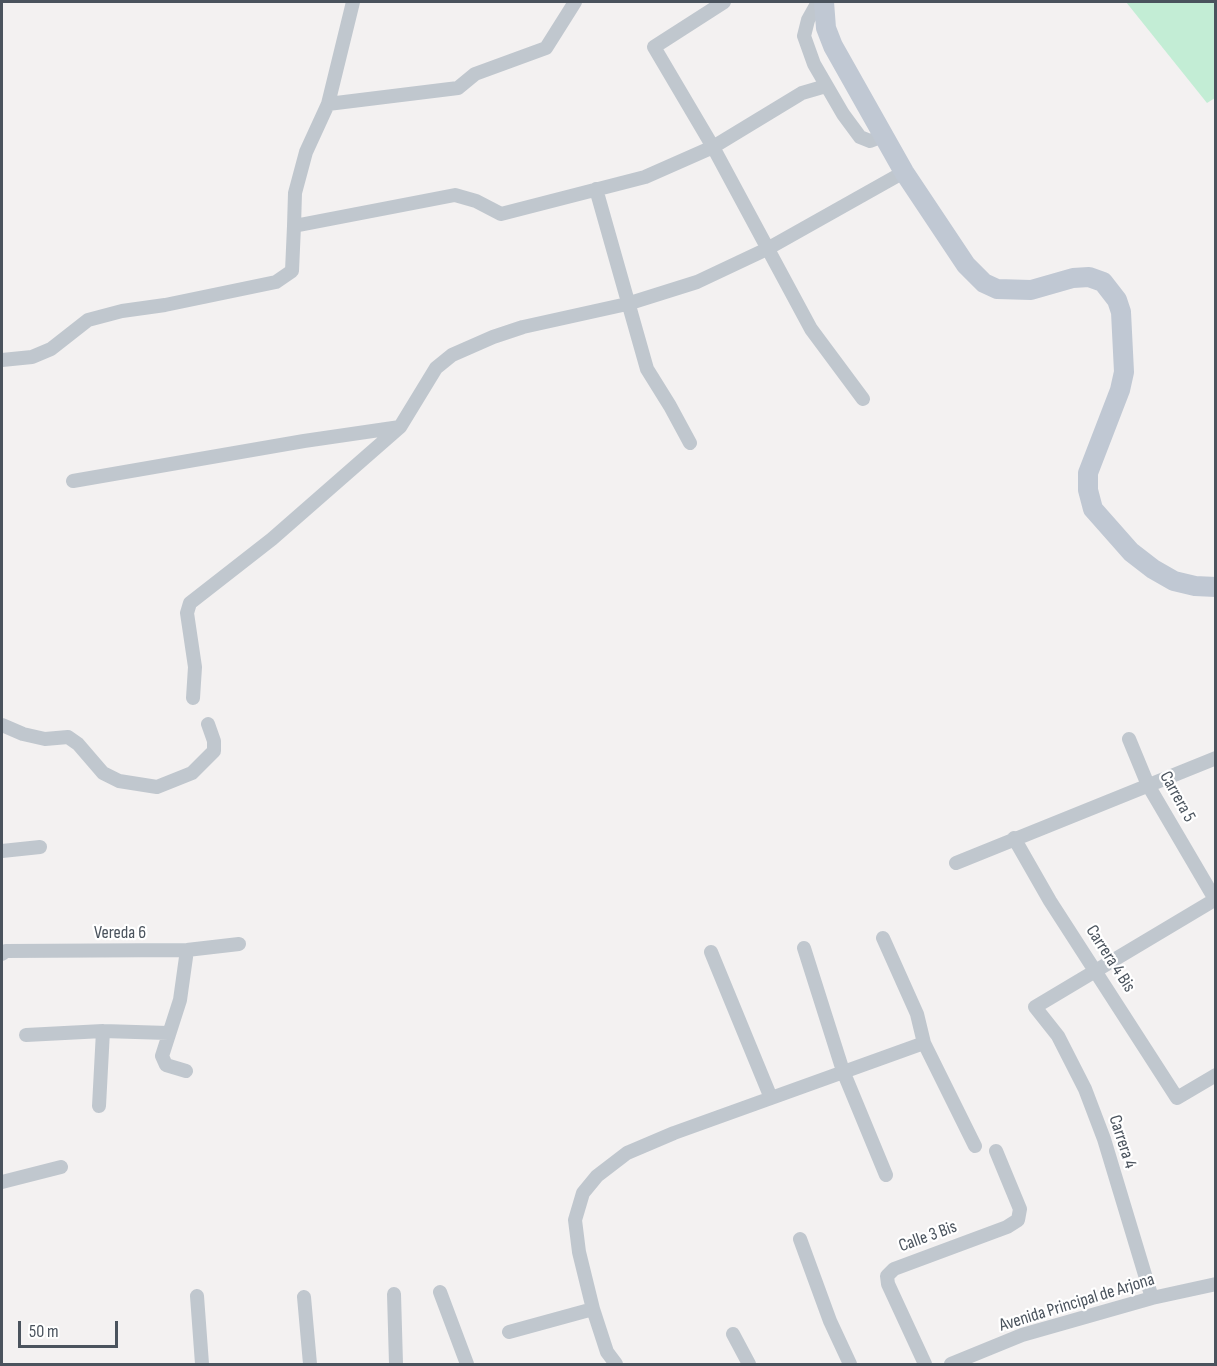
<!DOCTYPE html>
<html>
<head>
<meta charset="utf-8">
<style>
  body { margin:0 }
  #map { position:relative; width:1217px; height:1366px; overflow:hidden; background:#f3f1f1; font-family:"Sofia Sans Condensed",sans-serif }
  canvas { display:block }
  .frame { position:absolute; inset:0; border:3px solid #4a535d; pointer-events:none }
  .scale { position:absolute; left:18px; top:1321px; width:100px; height:27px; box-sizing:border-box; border:3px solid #4a535d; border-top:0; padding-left:8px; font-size:18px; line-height:21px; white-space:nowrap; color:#4a535d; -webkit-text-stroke:4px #fff; paint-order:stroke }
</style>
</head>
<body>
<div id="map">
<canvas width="1217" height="1366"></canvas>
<div class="frame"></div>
<div class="scale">50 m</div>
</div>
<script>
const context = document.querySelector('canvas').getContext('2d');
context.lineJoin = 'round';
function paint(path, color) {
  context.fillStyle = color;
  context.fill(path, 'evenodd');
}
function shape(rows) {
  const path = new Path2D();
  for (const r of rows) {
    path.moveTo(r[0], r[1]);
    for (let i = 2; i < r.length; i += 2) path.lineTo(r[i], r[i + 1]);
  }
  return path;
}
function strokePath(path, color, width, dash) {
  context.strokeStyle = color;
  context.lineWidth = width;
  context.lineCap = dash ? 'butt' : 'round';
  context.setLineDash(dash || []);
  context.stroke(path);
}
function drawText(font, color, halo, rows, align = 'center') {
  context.font = font + ' "Sofia Sans Condensed",sans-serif';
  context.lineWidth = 4.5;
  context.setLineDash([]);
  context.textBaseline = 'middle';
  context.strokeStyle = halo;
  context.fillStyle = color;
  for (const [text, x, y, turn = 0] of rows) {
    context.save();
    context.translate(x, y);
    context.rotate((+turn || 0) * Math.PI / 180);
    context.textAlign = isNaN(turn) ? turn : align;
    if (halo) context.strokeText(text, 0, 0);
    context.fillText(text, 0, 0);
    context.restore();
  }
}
paint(shape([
  [1126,2,1215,2,1215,98,1207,103]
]), '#c3edd5');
strokePath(shape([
  [353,2,328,104,306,152,295,193,294,226,455,195,476,201,501,214,645,177,713,147,802,93,826,86],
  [724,2,654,47,713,147,811,329,863,399],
  [818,2,808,20,804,36,814,64,843,114,860,137,870,141,883,136],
  [328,104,458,88,475,74,546,48,575,2],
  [596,189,647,369,670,406,690,443],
  [2,360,32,357,51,349,88,320,122,311,165,305,276,282,292,271,294,226],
  [73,481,304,441,400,427],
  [193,698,195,667,187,613,190,603,272,539,400,427,436,368,452,355,493,337,523,327,627,304,697,282,767,249,904,172],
  [2,725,23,734,45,739,68,737,78,744,103,773,119,781,157,787,192,773,214,751,214,741,208,724],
  [1129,739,1148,785,1216,901],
  [1014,838,1050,901,1177,1098,1216,1075],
  [2,851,40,847],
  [956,863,1216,758],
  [883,938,917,1014,924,1043,975,1146],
  [804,948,843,1071,886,1175],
  [711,952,771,1098],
  [2,954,6,951,187,950,239,944],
  [26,1035,103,1031,168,1033],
  [186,1071,166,1065,162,1056,180,1000,187,950],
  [99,1106,103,1031],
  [2,1182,61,1167],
  [800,1239,830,1321,850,1364],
  [440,1292,467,1364],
  [394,1294,396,1364],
  [197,1296,202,1364],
  [304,1297,310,1364],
  [1152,1298,1104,1139,1085,1089,1058,1036,1035,1007,1216,899],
  [509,1332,593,1309],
  [733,1334,749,1364],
  [616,1364,607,1352,593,1309,579,1252,575,1220,583,1193,597,1176,627,1153,674,1133,924,1043],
  [925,1364,888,1284,887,1276,894,1269,1007,1227,1018,1220,1020,1209,996,1151],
  [951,1364,1022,1335,1152,1298,1216,1284]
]), '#c0c7ce', 14);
strokePath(shape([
  [824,2,826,28,833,46,904,172,966,265,984,283,997,289,1031,290,1073,278,1089,277,1103,282,1117,300,1121,312,1124,372,1120,390,1088,473,1088,490,1093,509,1131,552,1153,569,1174,581,1195,586,1216,587]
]), '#c0c8d3', 20);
drawText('18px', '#4a535d', '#fff', [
  ["Carrera 5",1177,797,61],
  ["Vereda 6",120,933],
  ["Carrera 4 Bis",1110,959,57],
  ["Carrera 4",1122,1142,72],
  ["Calle 3 Bis",928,1237,-20],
  ["Avenida Principal de Arjona",1077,1303,-17]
]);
</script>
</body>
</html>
